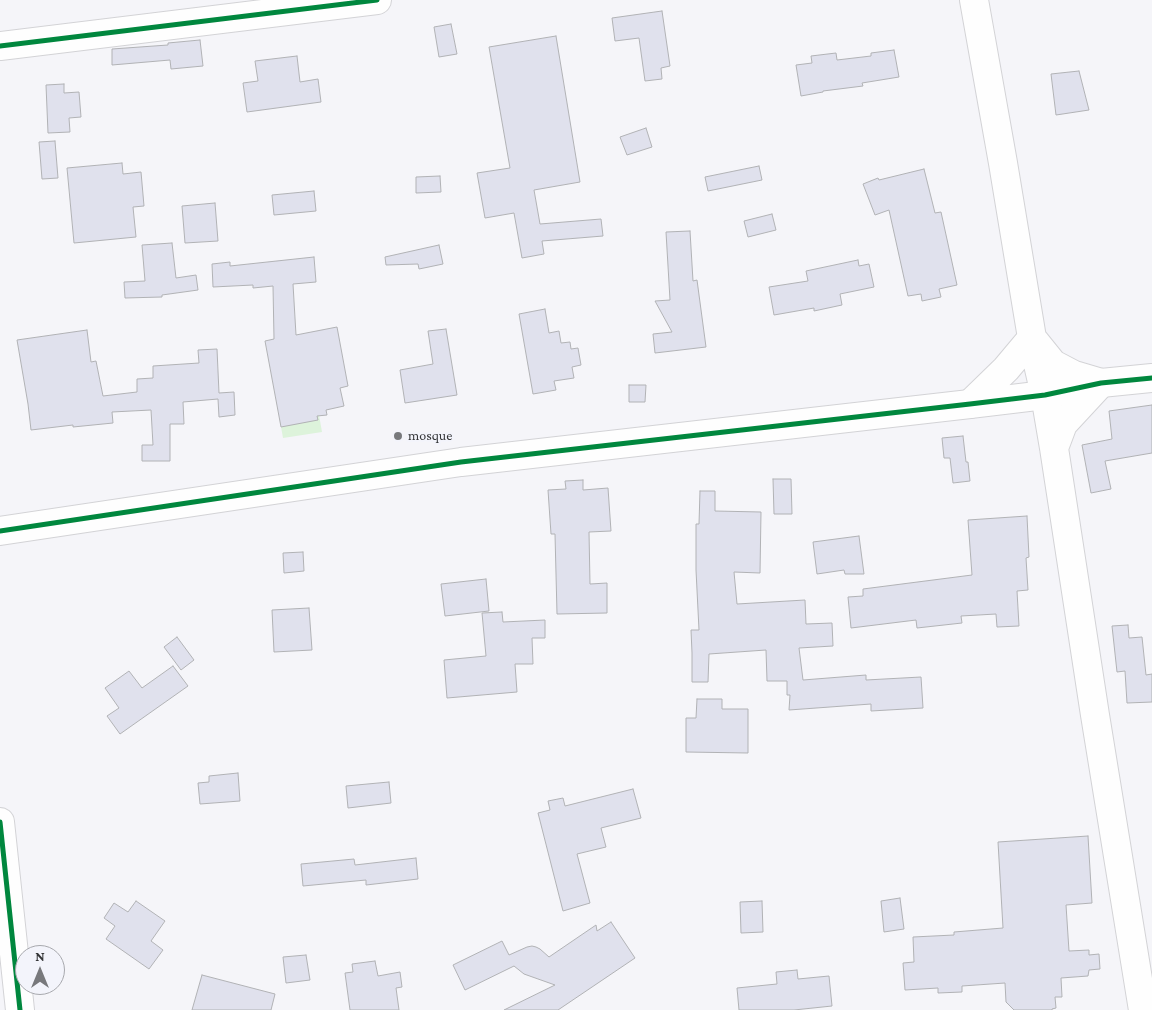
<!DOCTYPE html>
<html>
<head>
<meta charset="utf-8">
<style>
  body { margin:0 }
  #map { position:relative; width:1152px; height:1010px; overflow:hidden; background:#f5f5f9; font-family:"Crimson Pro",serif }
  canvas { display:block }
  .north { position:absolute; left:15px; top:945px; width:50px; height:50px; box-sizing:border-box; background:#f3f4fb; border:1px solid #a7a8ad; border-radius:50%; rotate:0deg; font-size:14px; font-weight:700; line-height:20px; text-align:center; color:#353638 }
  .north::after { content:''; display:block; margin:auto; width:18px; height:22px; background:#78797c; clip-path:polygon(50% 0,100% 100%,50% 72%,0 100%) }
</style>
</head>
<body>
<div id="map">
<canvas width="1152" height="1010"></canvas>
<div class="north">N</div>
</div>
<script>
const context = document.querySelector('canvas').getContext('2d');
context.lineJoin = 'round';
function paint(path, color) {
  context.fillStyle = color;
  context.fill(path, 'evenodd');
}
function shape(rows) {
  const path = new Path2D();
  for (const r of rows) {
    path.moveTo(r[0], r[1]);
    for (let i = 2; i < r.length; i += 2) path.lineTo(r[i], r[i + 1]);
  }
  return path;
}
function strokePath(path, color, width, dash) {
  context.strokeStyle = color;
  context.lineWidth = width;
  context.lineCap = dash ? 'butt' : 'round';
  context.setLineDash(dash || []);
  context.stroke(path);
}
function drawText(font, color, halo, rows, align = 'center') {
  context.font = font + ' "Crimson Pro",serif';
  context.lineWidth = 4;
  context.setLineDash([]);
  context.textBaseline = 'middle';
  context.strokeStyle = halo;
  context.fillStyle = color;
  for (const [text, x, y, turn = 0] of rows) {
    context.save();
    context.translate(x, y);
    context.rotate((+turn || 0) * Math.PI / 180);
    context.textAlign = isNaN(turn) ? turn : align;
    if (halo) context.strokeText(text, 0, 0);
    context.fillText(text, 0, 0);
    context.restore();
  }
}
paint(shape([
  [319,415,322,432,283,438,280,421]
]), '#ddf3db');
const building = shape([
  [662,11,670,66,661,68,662,79,645,81,639,38,615,41,612,18,662,11],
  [451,24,457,54,439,57,434,27,451,24],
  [556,36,580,182,534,190,540,224,601,219,603,236,542,241,544,254,522,258,514,213,485,218,477,173,510,168,489,47,556,36],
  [200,40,203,66,171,69,170,60,112,65,112,49,168,45,168,43,200,40],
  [894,50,899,77,862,83,863,86,823,91,823,92,801,96,796,65,812,63,811,56,836,53,837,60,871,56,871,53,894,50],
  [297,56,300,82,318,79,321,102,247,112,243,83,258,81,255,61,297,56],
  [1079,71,1089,110,1056,115,1051,74,1079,71],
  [64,84,64,93,79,92,81,117,69,118,70,132,48,133,46,85,64,84],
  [646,128,652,147,627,155,620,137,646,128],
  [55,141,58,178,42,179,39,142,55,141],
  [122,163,123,174,141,172,144,206,133,207,136,237,74,243,67,168,122,163],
  [759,166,762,180,708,191,705,177,759,166],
  [924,169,935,213,941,212,957,285,939,289,941,297,922,301,921,294,908,296,889,210,875,215,863,184,878,178,879,180,924,169],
  [440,176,441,192,416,193,416,177,440,176],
  [314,191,316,211,274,215,272,195,314,191],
  [215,203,218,241,185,243,182,206,215,203],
  [772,214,776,230,748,237,744,221,772,214],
  [690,231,693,281,697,280,706,347,655,353,653,334,672,332,655,301,670,300,666,232,690,231],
  [172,243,176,278,196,275,198,290,162,295,162,297,125,298,124,282,145,281,142,245,172,243],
  [439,245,443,264,419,269,418,264,386,265,385,257,439,245],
  [314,257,316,282,293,284,296,335,337,327,348,386,340,388,344,406,326,410,327,415,317,416,318,420,281,427,265,341,274,339,273,286,253,288,253,285,213,287,212,264,230,262,230,266,314,257],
  [858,260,859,266,869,264,874,287,840,294,842,305,814,311,814,308,774,315,769,287,808,281,806,271,858,260],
  [545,309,549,333,559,331,561,343,570,342,571,349,578,348,581,365,572,367,574,378,554,381,556,390,533,394,519,314,545,309],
  [446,329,457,395,405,403,400,370,433,364,428,331,446,329],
  [87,330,91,362,96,361,103,396,137,392,137,379,153,378,153,366,199,363,198,350,217,349,219,393,234,392,235,415,219,417,218,399,183,402,184,424,170,424,170,461,142,461,142,445,153,445,151,410,112,412,113,423,73,427,73,425,31,430,28,404,17,340,87,330],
  [629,385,646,385,645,402,629,402,629,385],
  [1152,405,1152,453,1105,461,1111,489,1091,493,1082,445,1112,439,1109,411,1152,405],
  [963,436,966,462,968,462,970,481,953,483,950,458,944,458,942,438,963,436],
  [773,479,791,479,792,514,774,514,773,479],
  [583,480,583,490,608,488,611,531,589,532,590,584,607,583,607,613,557,614,555,534,551,534,548,490,566,489,565,481,583,480],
  [700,491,715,491,715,511,761,512,760,573,734,572,737,604,805,600,806,624,832,623,833,646,799,648,803,680,866,675,866,680,921,677,923,708,871,711,871,704,789,710,790,695,787,695,787,681,767,681,766,650,709,654,708,682,692,682,692,653,691,630,699,630,696,570,696,524,699,524,700,491],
  [1027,516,1029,557,1026,558,1028,590,1017,591,1019,626,997,627,996,614,961,616,962,623,917,628,916,620,851,628,848,597,863,596,863,589,972,575,968,520,1027,516],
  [859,536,864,574,845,574,844,570,817,574,813,542,859,536],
  [303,552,304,571,284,573,283,553,303,552],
  [486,579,489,611,445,616,441,584,486,579],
  [309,608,312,650,274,652,272,610,309,608],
  [502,612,503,622,545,620,545,638,532,638,533,664,515,664,517,692,447,698,444,660,486,656,482,613,502,612],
  [1128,625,1129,638,1142,637,1146,675,1152,674,1152,702,1127,703,1125,671,1117,672,1112,626,1128,625],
  [177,637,194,660,181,670,164,647,177,637],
  [173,666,188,686,120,734,107,716,119,708,105,688,129,671,142,688,173,666],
  [697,699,722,699,722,709,748,709,748,753,686,752,686,718,696,718,697,699],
  [238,773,240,801,200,804,198,783,209,782,209,776,238,773],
  [389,782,391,803,348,808,346,786,389,782],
  [633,789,641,818,601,828,606,847,577,854,590,903,563,911,538,813,550,810,548,801,563,798,565,806,633,789],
  [1088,836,1092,903,1066,905,1069,951,1089,950,1089,955,1099,954,1100,969,1089,970,1088,976,1061,978,1062,997,1055,997,1056,1008,1052,1009,1052,1010,1014,1010,1006,1002,1005,983,962,986,962,992,938,993,938,988,905,990,903,963,914,962,913,937,954,935,954,932,1003,928,998,842,1088,836],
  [416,858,418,879,366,885,366,880,303,886,301,864,354,859,355,865,416,858],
  [900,898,904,929,884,932,881,901,900,898],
  [136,901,165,921,151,941,163,950,149,969,106,939,115,926,104,918,114,903,128,912,136,901],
  [762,901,763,932,741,933,740,902,762,901],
  [611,922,635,958,558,1010,504,1010,555,985,524,974,514,966,465,990,453,965,502,941,509,955,527,947,532,946,536,947,540,949,549,957,596,925,597,931,611,922],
  [306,955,310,980,286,983,283,957,306,955],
  [375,961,378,976,400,972,402,987,396,988,399,1010,350,1010,345,973,353,972,352,964,375,961],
  [797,970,798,979,829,976,832,1006,794,1010,739,1010,737,988,777,984,776,972,797,970],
  [202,975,275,994,271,1010,192,1010,202,975]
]);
paint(building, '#e0e1ed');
strokePath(building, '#b1b2b5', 1);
const minor = shape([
  [0,46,377,0],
  [0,531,461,462,970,404,1045,395,1101,383,1152,378],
  [0,822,20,1010]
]);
const major = shape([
  [974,0,1003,163,1032,338,1045,395,1054,448,1095,715,1143,1010],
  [970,404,1006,369,1032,338,1053,364,1074,375,1101,383,1063,424,1054,448]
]);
strokePath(minor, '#d3d3d6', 30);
strokePath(major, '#d3d3d6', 30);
strokePath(minor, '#fefefe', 28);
strokePath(major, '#fefefe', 28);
strokePath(shape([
  [0,46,377,0],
  [0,531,461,462,970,404,1045,395,1101,383,1152,378],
  [0,822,20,1010]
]), '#00873e', 5);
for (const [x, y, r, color] of [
  [398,436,5,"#78797c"]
]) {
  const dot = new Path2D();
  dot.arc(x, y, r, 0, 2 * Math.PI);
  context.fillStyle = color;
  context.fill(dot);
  strokePath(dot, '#f3f4fb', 2);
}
drawText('14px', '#353638', '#f3f4fb', [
  ["mosque",408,436]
], 'left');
</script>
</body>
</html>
